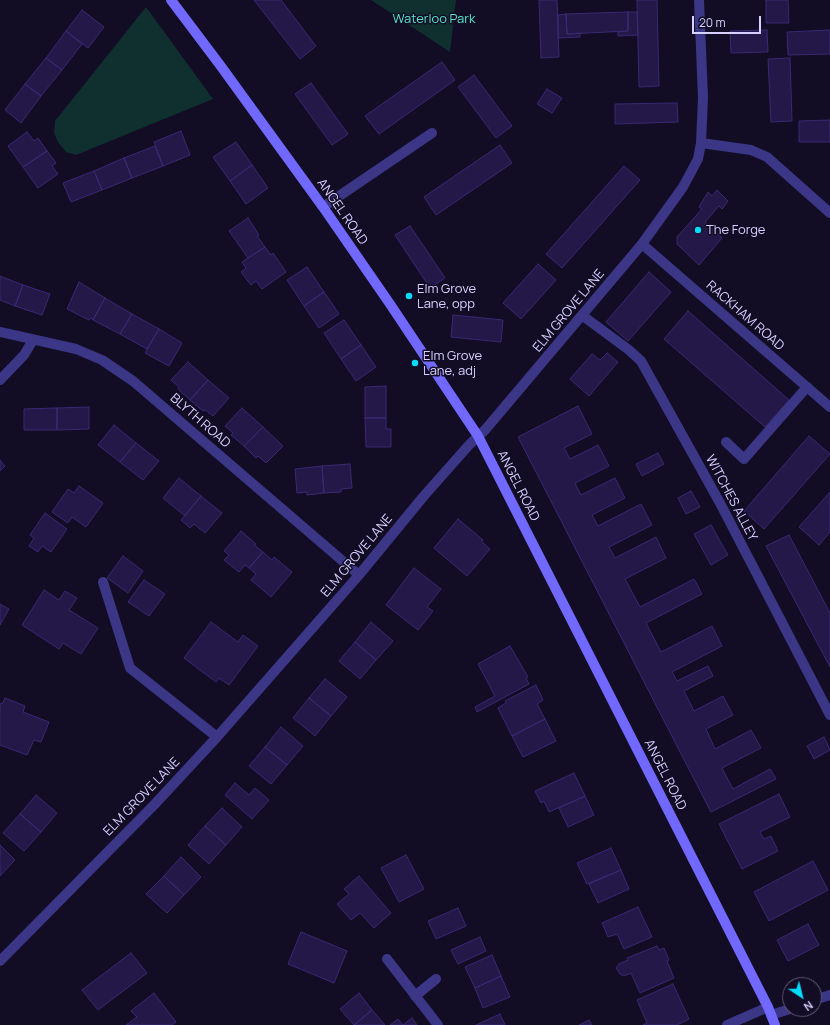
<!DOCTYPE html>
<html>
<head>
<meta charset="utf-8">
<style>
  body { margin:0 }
  #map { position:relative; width:830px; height:1025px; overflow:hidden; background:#120d25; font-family:Manrope,sans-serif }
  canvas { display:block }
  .north { position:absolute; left:782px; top:977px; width:40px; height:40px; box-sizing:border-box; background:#120d25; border:1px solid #615b7c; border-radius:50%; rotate:145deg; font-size:11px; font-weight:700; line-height:16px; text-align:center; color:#d8d1ff }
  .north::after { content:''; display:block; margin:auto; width:14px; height:18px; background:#00dcfc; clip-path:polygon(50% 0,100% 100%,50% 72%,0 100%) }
  .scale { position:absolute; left:692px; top:16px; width:69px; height:18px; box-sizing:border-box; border:2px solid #d8d1ff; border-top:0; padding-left:5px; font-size:12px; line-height:14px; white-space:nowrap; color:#d8d1ff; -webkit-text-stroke:3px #120d25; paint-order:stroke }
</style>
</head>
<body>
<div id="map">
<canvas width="830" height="1025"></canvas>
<div class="north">N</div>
<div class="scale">20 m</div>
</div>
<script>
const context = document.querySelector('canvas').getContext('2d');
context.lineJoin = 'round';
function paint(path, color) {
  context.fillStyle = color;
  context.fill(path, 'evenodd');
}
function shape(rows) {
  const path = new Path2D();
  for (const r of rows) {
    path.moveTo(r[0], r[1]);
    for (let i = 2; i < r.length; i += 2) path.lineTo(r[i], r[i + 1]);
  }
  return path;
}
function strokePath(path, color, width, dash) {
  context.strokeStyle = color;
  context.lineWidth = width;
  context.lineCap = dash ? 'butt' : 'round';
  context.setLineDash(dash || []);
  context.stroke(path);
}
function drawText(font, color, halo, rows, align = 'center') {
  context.font = font + ' Manrope,sans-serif';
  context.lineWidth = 3;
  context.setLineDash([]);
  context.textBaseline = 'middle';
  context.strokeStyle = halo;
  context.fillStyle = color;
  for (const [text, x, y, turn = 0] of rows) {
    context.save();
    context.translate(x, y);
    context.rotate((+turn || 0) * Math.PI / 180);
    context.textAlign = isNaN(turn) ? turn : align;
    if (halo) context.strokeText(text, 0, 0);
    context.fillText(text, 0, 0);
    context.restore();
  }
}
paint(shape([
  [371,0,456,0,450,52],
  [146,7,213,99,76,155,66,152,58,142,54,133,55,121]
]), '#102f2f');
const building = shape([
  [254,0,281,0,316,46,300,59,254,0],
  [539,0,557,0,559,57,541,58,539,0],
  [637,0,657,0,659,86,639,87,637,0],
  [766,0,788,0,789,23,766,23,766,0],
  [82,10,104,27,88,48,66,31,82,10],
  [628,12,628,31,567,34,566,14,628,12],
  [628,12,637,12,638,35,618,36,618,32,628,31,628,12],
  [566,14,567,34,580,33,580,37,558,38,558,15,566,14],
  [767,30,768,52,731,53,730,31,767,30],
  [830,30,830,54,788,55,787,32,830,30],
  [66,31,82,44,62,70,46,58,66,31],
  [46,58,62,70,41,96,25,84,46,58],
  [790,58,792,121,771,122,768,59,790,58],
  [442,62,455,80,379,134,365,116,442,62],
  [474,75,512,126,496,138,458,87,474,75],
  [311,83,348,134,332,145,295,94,311,83],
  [25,84,41,96,21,123,5,110,25,84],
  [547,89,562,98,552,113,537,104,547,89],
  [677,103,678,122,615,124,615,104,677,103],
  [830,120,830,142,799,142,799,121,830,120],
  [181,131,190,155,163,166,154,142,181,131],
  [27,132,34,141,38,138,47,151,23,167,8,146,27,132],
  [236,142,252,165,230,181,213,157,236,142],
  [500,145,512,163,436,215,424,197,500,145],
  [155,146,163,166,132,178,124,158,155,146],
  [47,151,56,163,52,166,58,174,38,188,23,167,47,151],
  [124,158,132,178,102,190,94,171,124,158],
  [252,165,268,188,246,204,230,181,252,165],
  [624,166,640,180,562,268,546,254,624,166],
  [94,171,102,190,71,202,63,183,94,171],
  [717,190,728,201,722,209,719,206,705,222,722,238,699,265,677,244,677,237,702,209,699,207,708,192,712,196,717,190],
  [248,218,259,235,257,236,265,247,248,258,229,231,248,218],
  [410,226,445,278,430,288,395,235,410,226],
  [265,247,271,255,273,253,286,272,262,289,256,281,251,285,241,272,246,268,242,262,265,247],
  [538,264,556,280,521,319,503,303,538,264],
  [307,267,324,292,304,306,287,280,307,267],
  [649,272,671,292,628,341,606,322,649,272],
  [0,276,23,285,15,306,0,300,0,276],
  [79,282,105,298,93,320,91,318,89,320,67,309,79,282],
  [23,285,50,294,42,315,15,306,23,285],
  [324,292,339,314,319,328,304,306,324,292],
  [105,298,132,314,120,334,93,320,105,298],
  [688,311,789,400,765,427,664,339,688,311],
  [132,314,159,329,147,349,120,334,132,314],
  [453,315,503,320,501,342,451,337,453,315],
  [344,320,361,345,341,359,324,333,344,320],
  [159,329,182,343,169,366,145,353,159,329],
  [361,345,376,367,356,381,341,359,361,345],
  [607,353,618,362,589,396,570,379,592,354,600,360,607,353],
  [188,362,208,380,190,400,178,389,179,387,171,380,188,362],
  [208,380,229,398,213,416,205,410,203,411,190,400,208,380],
  [386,386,386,418,365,418,365,387,386,386],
  [578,406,592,434,564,448,570,459,598,445,609,466,575,483,581,495,615,478,625,498,592,515,598,526,641,504,652,525,609,547,615,558,656,537,666,558,625,579,640,607,694,579,702,594,646,623,661,652,712,626,722,646,672,672,677,681,708,666,713,676,684,691,694,711,723,696,733,715,706,729,715,749,751,730,761,748,722,768,733,789,770,769,776,779,711,812,518,437,578,406],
  [89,407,89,429,57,430,57,408,89,407],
  [57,408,57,430,24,430,24,409,57,408],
  [242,408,263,427,244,446,231,435,233,433,225,426,242,408],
  [365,418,386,418,386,429,391,429,391,447,366,447,365,418],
  [114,425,136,443,120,462,98,445,114,425],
  [263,427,283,446,266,463,258,456,256,458,244,446,263,427],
  [809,436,830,454,764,529,744,511,809,436],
  [136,443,159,461,143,480,120,462,136,443],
  [658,453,664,464,642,476,636,464,658,453],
  [0,460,5,466,0,471,0,460],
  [350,464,352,488,341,489,341,492,324,493,322,466,350,464],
  [322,466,324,493,307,495,307,492,297,493,295,469,322,466],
  [179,478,201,496,185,516,163,498,179,478],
  [79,486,103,503,86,527,72,517,68,523,52,512,68,489,74,493,79,486],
  [691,491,700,507,686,514,678,498,691,491],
  [830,492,830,532,819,545,799,527,830,492],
  [201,496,222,513,205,533,194,524,190,528,181,520,201,496],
  [45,513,67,529,51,552,42,546,38,552,29,546,34,538,30,535,45,513],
  [458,519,483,540,481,541,490,549,467,576,434,548,458,519],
  [711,525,728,555,711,565,694,534,711,525],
  [241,531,256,544,254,545,263,552,249,568,245,565,239,572,224,560,229,555,224,551,241,531],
  [789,535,830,613,830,667,766,546,789,535],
  [263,552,272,560,274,557,292,572,271,597,251,580,256,574,249,568,263,552],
  [123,556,143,571,128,593,107,578,123,556],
  [414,568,441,589,427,607,433,611,418,630,386,605,414,568],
  [144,580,165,594,149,616,128,602,144,580],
  [44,590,59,600,65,591,77,598,69,610,98,628,81,654,63,643,59,649,22,625,44,590],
  [0,604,9,609,0,625,0,604],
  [211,622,238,642,243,635,258,646,229,685,219,678,216,682,184,658,211,622],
  [371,622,393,641,376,660,355,642,371,622],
  [355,642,376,660,360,679,339,661,355,642],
  [510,646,528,677,526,678,529,684,477,712,475,707,495,696,478,664,510,646],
  [325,679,347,697,331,716,309,698,325,679],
  [536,685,543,700,537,704,545,719,512,736,498,708,506,703,505,701,536,685],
  [5,698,25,706,23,712,49,722,41,742,34,740,27,755,0,745,0,705,1,703,3,703,5,698],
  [309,698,331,716,315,736,293,718,309,698],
  [545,719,556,741,523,757,512,736,545,719],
  [281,727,303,746,287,765,265,747,281,727],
  [824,737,830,750,814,759,807,746,824,737],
  [265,747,287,765,271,784,249,766,265,747],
  [574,773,585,796,549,812,544,801,541,803,535,791,574,773],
  [235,783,249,795,255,788,269,800,252,819,225,795,235,783],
  [779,794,790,817,760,832,764,839,771,836,778,851,742,869,719,824,779,794],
  [36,795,57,813,41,832,20,814,36,795],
  [585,796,594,815,568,827,559,808,585,796],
  [222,808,242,827,226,845,205,826,222,808],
  [20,814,41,832,24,851,3,833,20,814],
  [205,826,226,845,209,864,188,845,205,826],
  [0,845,15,860,0,876,0,845],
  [611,848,621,870,587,884,577,863,611,848],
  [406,855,424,889,399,902,381,868,406,855],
  [181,857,201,877,184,895,164,876,181,857],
  [813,861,828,890,769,921,754,892,813,861],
  [621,870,629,889,598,903,589,884,621,870],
  [164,876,184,895,167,913,146,894,164,876],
  [359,876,391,913,374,928,360,913,351,920,337,904,349,894,344,889,359,876],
  [638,907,652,937,624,949,617,934,608,937,602,923,638,907],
  [458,908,466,926,436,939,428,921,458,908],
  [808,924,819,945,788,961,777,940,808,924],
  [301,932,347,951,334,983,288,964,301,932],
  [480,937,486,951,458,964,451,950,480,937],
  [657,946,659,950,664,948,669,960,667,961,674,978,640,993,631,973,624,976,620,974,616,968,619,964,628,960,627,958,657,946],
  [131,953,147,973,98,1010,82,990,131,953],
  [492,955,501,976,475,988,465,967,492,955],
  [501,976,510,997,483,1008,475,988,501,976],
  [673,984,689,1019,677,1025,643,1025,647,1023,637,1000,673,984],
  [154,993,176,1022,172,1025,126,1025,137,1017,131,1011,154,993],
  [359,993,372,1010,354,1025,340,1009,359,993],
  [372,1010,385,1025,354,1025,372,1010],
  [500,1014,505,1025,476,1025,500,1014],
  [412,1018,417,1025,390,1025,398,1019,403,1025,412,1018],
  [589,1020,592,1025,579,1025,589,1020]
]);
paint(building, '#231847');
strokePath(building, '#3a2974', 1);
strokePath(shape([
  [583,316,629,350,641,361,720,503,830,715],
  [726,442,744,459,807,387]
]), '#3b3686', 10);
strokePath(shape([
  [701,143,751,150,767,157,830,213],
  [323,207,432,133],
  [642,244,830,407],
  [0,332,76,349,102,360,133,381,359,575],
  [0,380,24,355,33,340],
  [103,582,130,668,217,737],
  [387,959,438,1025],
  [0,961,154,805,217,737,359,575,423,497,469,445,485,430,642,244,683,187,698,159,701,143,703,98,699,0],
  [415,996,436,979],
  [814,1000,830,995],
  [771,1015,790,1009],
  [727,1025,768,1007]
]), '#3b3686', 10);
strokePath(shape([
  [171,0,220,65,323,207,390,304,478,436,768,1007,775,1025]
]), '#7068ff', 10);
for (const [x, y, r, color] of [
  [698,230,4,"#00dcfc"],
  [409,296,4,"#00dcfc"],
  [415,363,4,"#00dcfc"]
]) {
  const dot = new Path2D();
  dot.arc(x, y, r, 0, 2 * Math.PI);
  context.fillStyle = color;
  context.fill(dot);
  strokePath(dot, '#120d25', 1.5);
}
drawText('13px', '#57e5c6', '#120d25', [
  ["Waterloo Park",434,19]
]);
drawText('13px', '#d8d1ff', '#120d25', [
  ["ANGEL ROAD",342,212,55],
  ["ELM GROVE LANE",569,311,-50],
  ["RACKHAM ROAD",745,316,41],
  ["BLYTH ROAD",200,421,41],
  ["ANGEL ROAD",518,486,63],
  ["WITCHES ALLEY",731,498,62],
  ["ELM GROVE LANE",357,556,-50],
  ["ANGEL ROAD",665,775,63],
  ["ELM GROVE LANE",142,797,-46]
]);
drawText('13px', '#d8d1ff', '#120d25', [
  ["The Forge",706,230],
  ["Elm Grove",417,289],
  ["Lane, opp",417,304],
  ["Elm Grove",423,356],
  ["Lane, adj",423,371]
], 'left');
</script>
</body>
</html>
